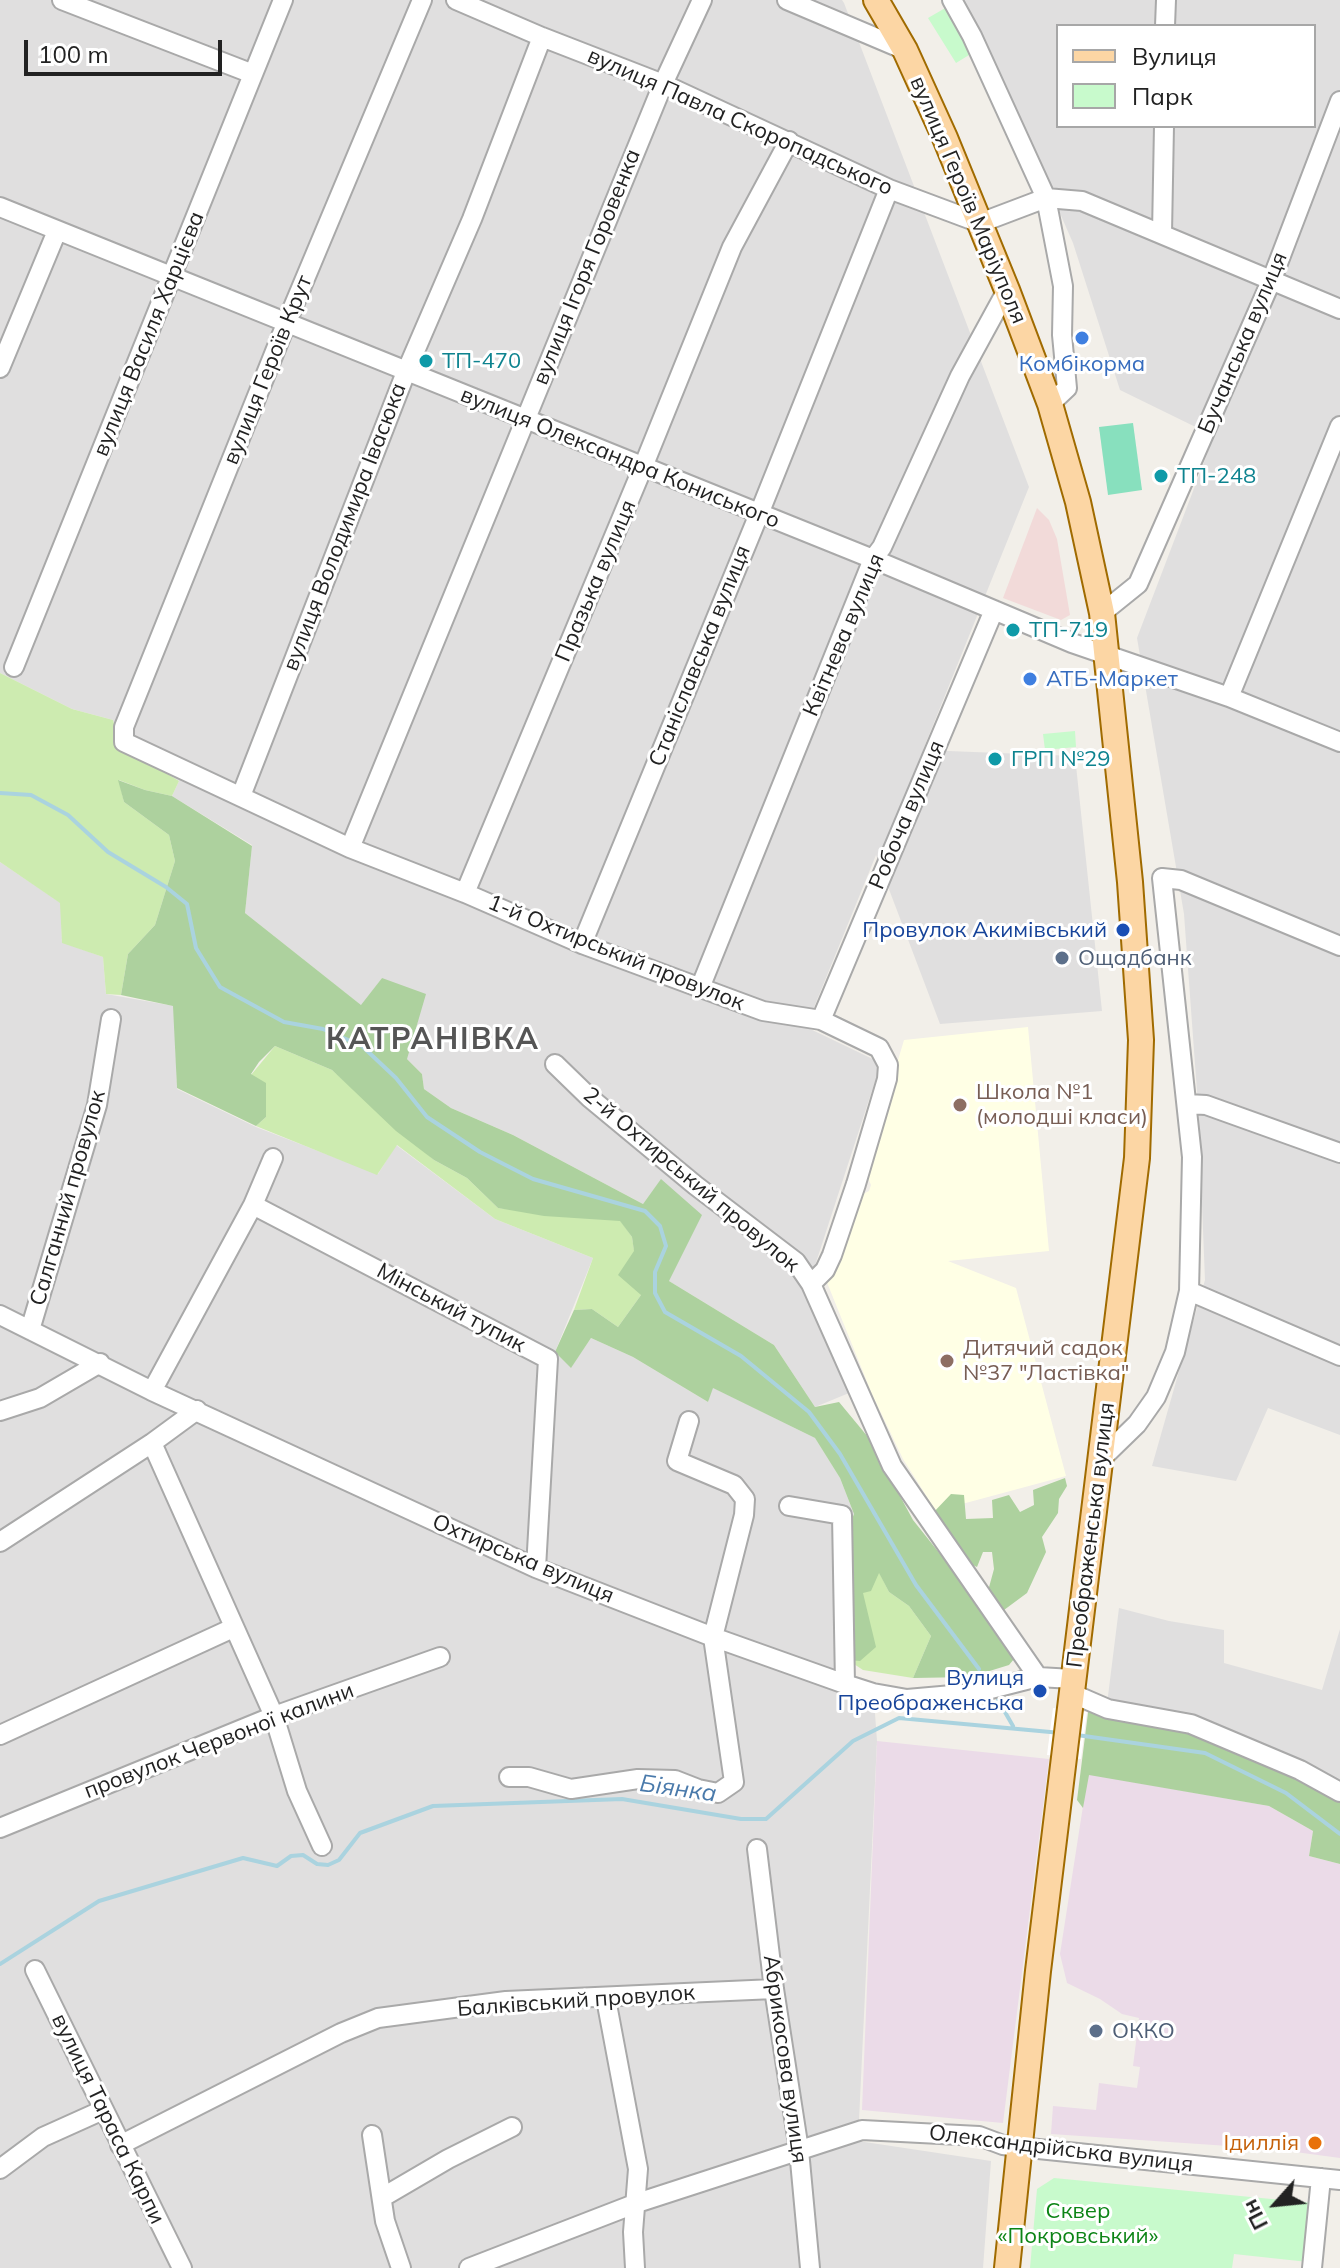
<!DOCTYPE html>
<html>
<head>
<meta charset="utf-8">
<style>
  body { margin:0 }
  #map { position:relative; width:1340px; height:2268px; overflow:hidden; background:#f2efe9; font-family:Mulish,sans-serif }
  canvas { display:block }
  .legend { position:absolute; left:1056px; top:24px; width:260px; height:104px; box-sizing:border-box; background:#fff; border:2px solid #a7a7a7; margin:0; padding:10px 14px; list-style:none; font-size:24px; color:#222 }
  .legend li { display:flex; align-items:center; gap:16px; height:40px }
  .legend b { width:40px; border:2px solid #a7a7a7 }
  .north { position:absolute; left:1236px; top:2164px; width:80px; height:80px; -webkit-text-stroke:6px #fff; paint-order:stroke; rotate:243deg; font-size:22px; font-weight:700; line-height:32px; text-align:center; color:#222 }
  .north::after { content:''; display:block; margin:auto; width:28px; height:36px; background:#222; clip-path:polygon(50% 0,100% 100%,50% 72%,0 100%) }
  .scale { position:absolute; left:24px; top:40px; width:198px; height:36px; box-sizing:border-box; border:4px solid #222; border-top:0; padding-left:10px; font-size:24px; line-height:28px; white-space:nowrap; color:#222; -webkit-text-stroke:6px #fff; paint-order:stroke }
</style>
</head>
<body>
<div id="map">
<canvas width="1340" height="2268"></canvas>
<ul class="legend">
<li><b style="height:10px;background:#fcd6a4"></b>Вулиця</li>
<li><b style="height:22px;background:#c8facc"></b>Парк</li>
</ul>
<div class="north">Пн</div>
<div class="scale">100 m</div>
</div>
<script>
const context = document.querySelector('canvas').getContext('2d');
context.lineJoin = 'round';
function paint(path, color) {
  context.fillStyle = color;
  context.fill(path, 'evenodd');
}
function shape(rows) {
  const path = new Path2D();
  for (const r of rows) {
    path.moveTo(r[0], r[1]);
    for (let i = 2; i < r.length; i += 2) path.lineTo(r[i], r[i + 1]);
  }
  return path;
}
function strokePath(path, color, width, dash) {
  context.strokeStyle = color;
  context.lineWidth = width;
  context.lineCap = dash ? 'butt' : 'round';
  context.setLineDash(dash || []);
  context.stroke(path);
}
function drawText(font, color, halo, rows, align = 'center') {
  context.font = font + ' Mulish,sans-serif';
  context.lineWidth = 6;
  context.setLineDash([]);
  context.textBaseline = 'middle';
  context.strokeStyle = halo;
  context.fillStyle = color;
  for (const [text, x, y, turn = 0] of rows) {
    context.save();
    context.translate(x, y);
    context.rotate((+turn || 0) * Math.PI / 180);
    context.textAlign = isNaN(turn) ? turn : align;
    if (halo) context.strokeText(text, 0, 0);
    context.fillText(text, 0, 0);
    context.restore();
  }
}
paint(shape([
  [0,0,842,0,844,3,1029,487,923,750,1075,756,1102,1011,940,1024,876,855,806,1027,881,1063,807,1290,854,1391,815,1407,774,1345,669,1281,661,1180,643,1204,513,1135,451,1108,424,1089,422,1074,407,1059,382,978,362,1006,245,913,252,845,172,796,179,781,120,745,113,720,72,709,0,673],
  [960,0,1340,0,1340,1435,1268,1408,1236,1481,1152,1466,1205,1280,1198,1105,1184,914,1137,638,1214,436,1120,390,1073,243,1010,99],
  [1058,26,1314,26,1314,126,1058,126],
  [0,862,61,903,62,942,103,957,106,994,174,1006,177,1089,256,1127,378,1174,396,1145,495,1219,593,1258,555,1352,571,1367,591,1338,633,1357,708,1402,712,1387,815,1438,840,1478,854,1514,847,1531,849,1691,874,1700,877,1741,858,2141,991,2161,983,2268,0,2268],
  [1119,1608,1169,1621,1224,1630,1224,1663,1322,1690,1340,1629,1340,1802,1293,1771,1106,1712]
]), '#e0dfdf');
paint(shape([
  [1037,508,1049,520,1057,539,1070,615,1061,620,1003,598]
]), '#f2dad9');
paint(shape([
  [877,1741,1049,1759,1003,2123,862,2110],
  [1088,1774,1269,1806,1313,1831,1309,1856,1340,1864,1340,2158,1273,2149,1051,2134,1053,2106,1096,2110,1099,2083,1137,2088,1140,2067,1133,2066,1139,2018,1122,2014,1100,1999,1067,1983,1060,1954]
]), '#ebdbe8');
paint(shape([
  [1028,1027,1049,1251,948,1261,1016,1288,1066,1476,936,1511,903,1459,872,1394,826,1280,857,1197,869,1191,871,1185,865,1171,904,1040]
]), '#ffffe5');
paint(shape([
  [0,673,72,709,113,720,120,745,179,781,172,796,145,790,119,780,124,802,169,835,175,861,155,925,128,954,121,995,106,994,103,957,62,943,60,903,0,862],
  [275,1046,332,1070,434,1160,467,1178,498,1208,620,1220,632,1237,641,1295,618,1327,592,1309,574,1310,593,1258,495,1219,397,1145,377,1175,256,1126,266,1117,251,1075],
  [879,1572,889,1592,909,1606,931,1636,913,1678,863,1670,848,1660,862,1592]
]), '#cdebb0');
paint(shape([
  [118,780,145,790,172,796,252,846,245,913,361,1005,382,978,426,994,407,1059,422,1074,424,1089,451,1108,513,1135,643,1204,661,1179,702,1215,669,1281,774,1345,815,1407,839,1402,868,1437,913,1520,1019,1653,1009,1665,970,1677,913,1678,931,1636,909,1606,889,1592,879,1573,871,1591,863,1593,876,1647,860,1661,848,1660,847,1531,854,1514,840,1478,815,1438,713,1388,708,1402,633,1357,591,1338,571,1368,555,1352,574,1310,592,1309,618,1327,641,1295,618,1275,634,1251,632,1237,620,1221,544,1216,498,1208,467,1178,434,1160,396,1131,332,1070,275,1046,259,1062,251,1074,266,1083,266,1117,256,1126,177,1088,173,1006,121,995,128,954,155,925,175,861,169,835,124,802],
  [1065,1478,1067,1486,1059,1499,1058,1513,1042,1537,1046,1552,1027,1593,1004,1610,988,1591,994,1569,992,1552,983,1552,977,1567,964,1561,932,1514,951,1494,964,1495,966,1519,993,1518,992,1500,1009,1495,1020,1512,1034,1505,1033,1490],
  [1089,1705,1189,1729,1293,1771,1340,1802,1340,1864,1309,1856,1313,1831,1269,1806,1089,1775,1083,1808,1077,1800]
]), '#add19e');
paint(shape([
  [947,7,974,52,956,63,928,18],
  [1075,731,1076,747,1045,750,1043,734],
  [1054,2178,1313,2203,1308,2262,1234,2254,1232,2268,1030,2268,1037,2189]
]), '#c8facc');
paint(shape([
  [1133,423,1142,490,1108,495,1099,427]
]), '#88e0be');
paint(shape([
  [1053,1708,1087,1712,1081,1759,1047,1755]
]), '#fff');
strokePath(shape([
  [0,793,31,795,68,815,108,852,166,887,187,904,196,948,220,987,284,1022,323,1029,362,1046,396,1078,427,1117,480,1152,533,1179,645,1211,660,1226,666,1246,655,1272,655,1293,665,1312,741,1356,809,1412,840,1454,916,1585,979,1669],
  [998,1700,1013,1726],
  [1077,1735,1205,1753,1286,1793,1340,1834],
  [0,1964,99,1901,243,1858,277,1866,291,1856,303,1855,317,1864,328,1865,339,1860,360,1833,433,1806,622,1799,741,1819,766,1819,853,1741,899,1718,1061,1733]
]), '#aad3df', 4);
const minor = shape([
  [62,0,253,74],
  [422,0,286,324,124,727,124,742,350,848,465,893,582,944,763,1011,821,1020,879,1048,888,1065,887,1079,856,1184,832,1255,825,1270,811,1284],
  [456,0,542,37,663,84,889,189,980,223,1046,198,1082,201,1340,309],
  [787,0,905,50],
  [952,0,972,36,1046,198,1063,286,1062,335,1067,388,1050,404],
  [1165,26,1166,0],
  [0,207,873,559,1072,643,1229,697,1340,742],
  [1162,233,1164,126],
  [0,368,57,231],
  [1102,613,1138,584,1272,279,1340,101],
  [14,667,283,0],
  [1229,697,1340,426],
  [241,796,406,372,472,219,542,37],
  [350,848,663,84,702,0],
  [465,893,643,467,732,247,789,141],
  [582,944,759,514,889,189],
  [700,988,873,559,882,547,960,376,1007,290],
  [821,1020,994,610],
  [555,1064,590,1098,695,1185,796,1262,811,1284,892,1466,1038,1677],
  [1187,1104,1206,1105,1340,1153],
  [253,1205,548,1359,536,1568],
  [1189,1291,1340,1356],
  [0,1315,152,1391,536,1568,713,1637,845,1684,873,1693,907,1699,975,1693,1038,1677,1073,1679],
  [30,1330,97,1105,111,1019],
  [152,1391,253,1205,273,1158],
  [0,1411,40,1398,100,1363],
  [152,1443,274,1716,297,1791,322,1846],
  [1101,1459,1137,1424,1156,1397,1175,1352,1189,1291,1192,1157,1162,878,1181,880,1340,946],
  [789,1506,842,1515,845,1684],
  [0,1542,152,1443,197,1410],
  [1071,1693,1108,1709,1191,1724,1300,1770,1340,1792],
  [0,1735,233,1628],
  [509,1777,529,1777,571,1789,638,1779,675,1780,698,1789,718,1793,734,1782,713,1637,744,1515,745,1499,734,1485,677,1461,689,1421],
  [0,1828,274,1716,440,1657],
  [757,1849,774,1989,799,2150,810,2268],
  [35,1970,182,2268],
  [606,1999,638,2169,633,2232,635,2268],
  [372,2135,385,2221,401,2268],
  [120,2145,341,2033,378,2018,506,2001,774,1989],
  [0,2169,43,2137,103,2110],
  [383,2197,448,2159,512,2127],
  [469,2268,637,2203,862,2130,979,2136,1003,2145,1019,2147,1340,2180],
  [1312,2268,1321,2178]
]);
const major = shape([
  [876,0,905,50,945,138,1007,290,1050,404,1078,502,1102,613,1130,882,1141,1040,1137,1158,1038,1971,1007,2268]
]);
strokePath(minor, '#a9a9a9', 22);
strokePath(major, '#a06b00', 28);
strokePath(minor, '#fff', 18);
strokePath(major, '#fcd6a4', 24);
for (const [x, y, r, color] of [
  [1082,338,8,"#3f7fe0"],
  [426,361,8,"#0f9aa8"],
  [1161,476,8,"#0f9aa8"],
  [1013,630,8,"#0f9aa8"],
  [1030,679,8,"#3f7fe0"],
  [995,759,8,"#0f9aa8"],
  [1123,930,8,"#1a4fb4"],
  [1062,958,8,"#5c6f8a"],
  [960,1105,8,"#8d6e63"],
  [947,1361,8,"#8d6e63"],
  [1040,1691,8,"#1a4fb4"],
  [1096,2031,8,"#5c6f8a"],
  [1315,2143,8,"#e8710a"]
]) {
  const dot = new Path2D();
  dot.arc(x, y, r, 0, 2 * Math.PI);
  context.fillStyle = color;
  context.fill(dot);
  strokePath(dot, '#fff', 3);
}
drawText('22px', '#222', '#fff', [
  ["вулиця Павла Скоропадського",740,122,24],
  ["вулиця Героїв Маріуполя",968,200,67],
  ["вулиця Ігоря Горовенка",587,267,-68],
  ["вулиця Василя Харцієва",149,334,-68],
  ["Бучанська вулиця",1243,343,-67],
  ["вулиця Героїв Крут",268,370,-68],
  ["вулиця Олександра Кониського",620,458,22],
  ["вулиця Володимира Івасюка",345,527,-69],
  ["Празька вулиця",596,581,-67],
  ["Квітнева вулиця",844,635,-67],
  ["Станіславська вулиця",700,656,-68],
  ["Робоча вулиця",907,815,-67],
  ["1-й Охтирський провулок",616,953,22],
  ["2-й Охтирський провулок",691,1180,40],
  ["Салганний провулок",68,1198,-74],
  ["Мінський тупик",451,1308,28],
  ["Преображенська вулиця",1091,1535,-83],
  ["Охтирська вулиця",523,1559,23],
  ["провулок Червоної калини",219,1741,-21],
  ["Балківський провулок",576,2001,-4],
  ["Абрикосова вулиця",785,2059,82],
  ["вулиця Тараса Карпи",108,2119,64],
  ["Олександрійська вулиця",1061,2149,7]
]);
drawText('22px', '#0d838f', '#fff', [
  ["ТП-470",442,361],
  ["ТП-248",1177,476],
  ["ТП-719",1029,630],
  ["ГРП №29",1011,759]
], 'left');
drawText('22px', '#366cbe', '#fff', [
  ["Комбікорма",1082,364],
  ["АТБ-Маркет",1046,679,"left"]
]);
drawText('22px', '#164399', '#fff', [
  ["Провулок Акимівський",1107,930],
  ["Вулиця",1024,1678],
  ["Преображенська",1024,1703]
], 'right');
drawText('22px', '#4e5e75', '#fff', [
  ["Ощадбанк",1078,958],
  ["ОККО",1112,2031]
], 'left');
drawText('22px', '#785e54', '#fff', [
  ["Школа №1",976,1092],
  ["(молодші класи)",976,1117],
  ["Дитячий садок",963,1348],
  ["№37 \"Ластівка\"",963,1373]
], 'left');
drawText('22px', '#c56008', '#fff', [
  ["Ідиллія",1299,2143]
], 'right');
drawText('22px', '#0c8416', '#fff', [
  ["Сквер",1078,2211],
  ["«Покровський»",1078,2236]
]);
drawText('italic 24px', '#4a7aab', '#fff', [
  ["Біянка",678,1789,8]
]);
context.letterSpacing = '2px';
drawText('bold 30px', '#555', '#fff', [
  ["КАТРАНІВКА",433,1040]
]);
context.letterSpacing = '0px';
</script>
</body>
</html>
